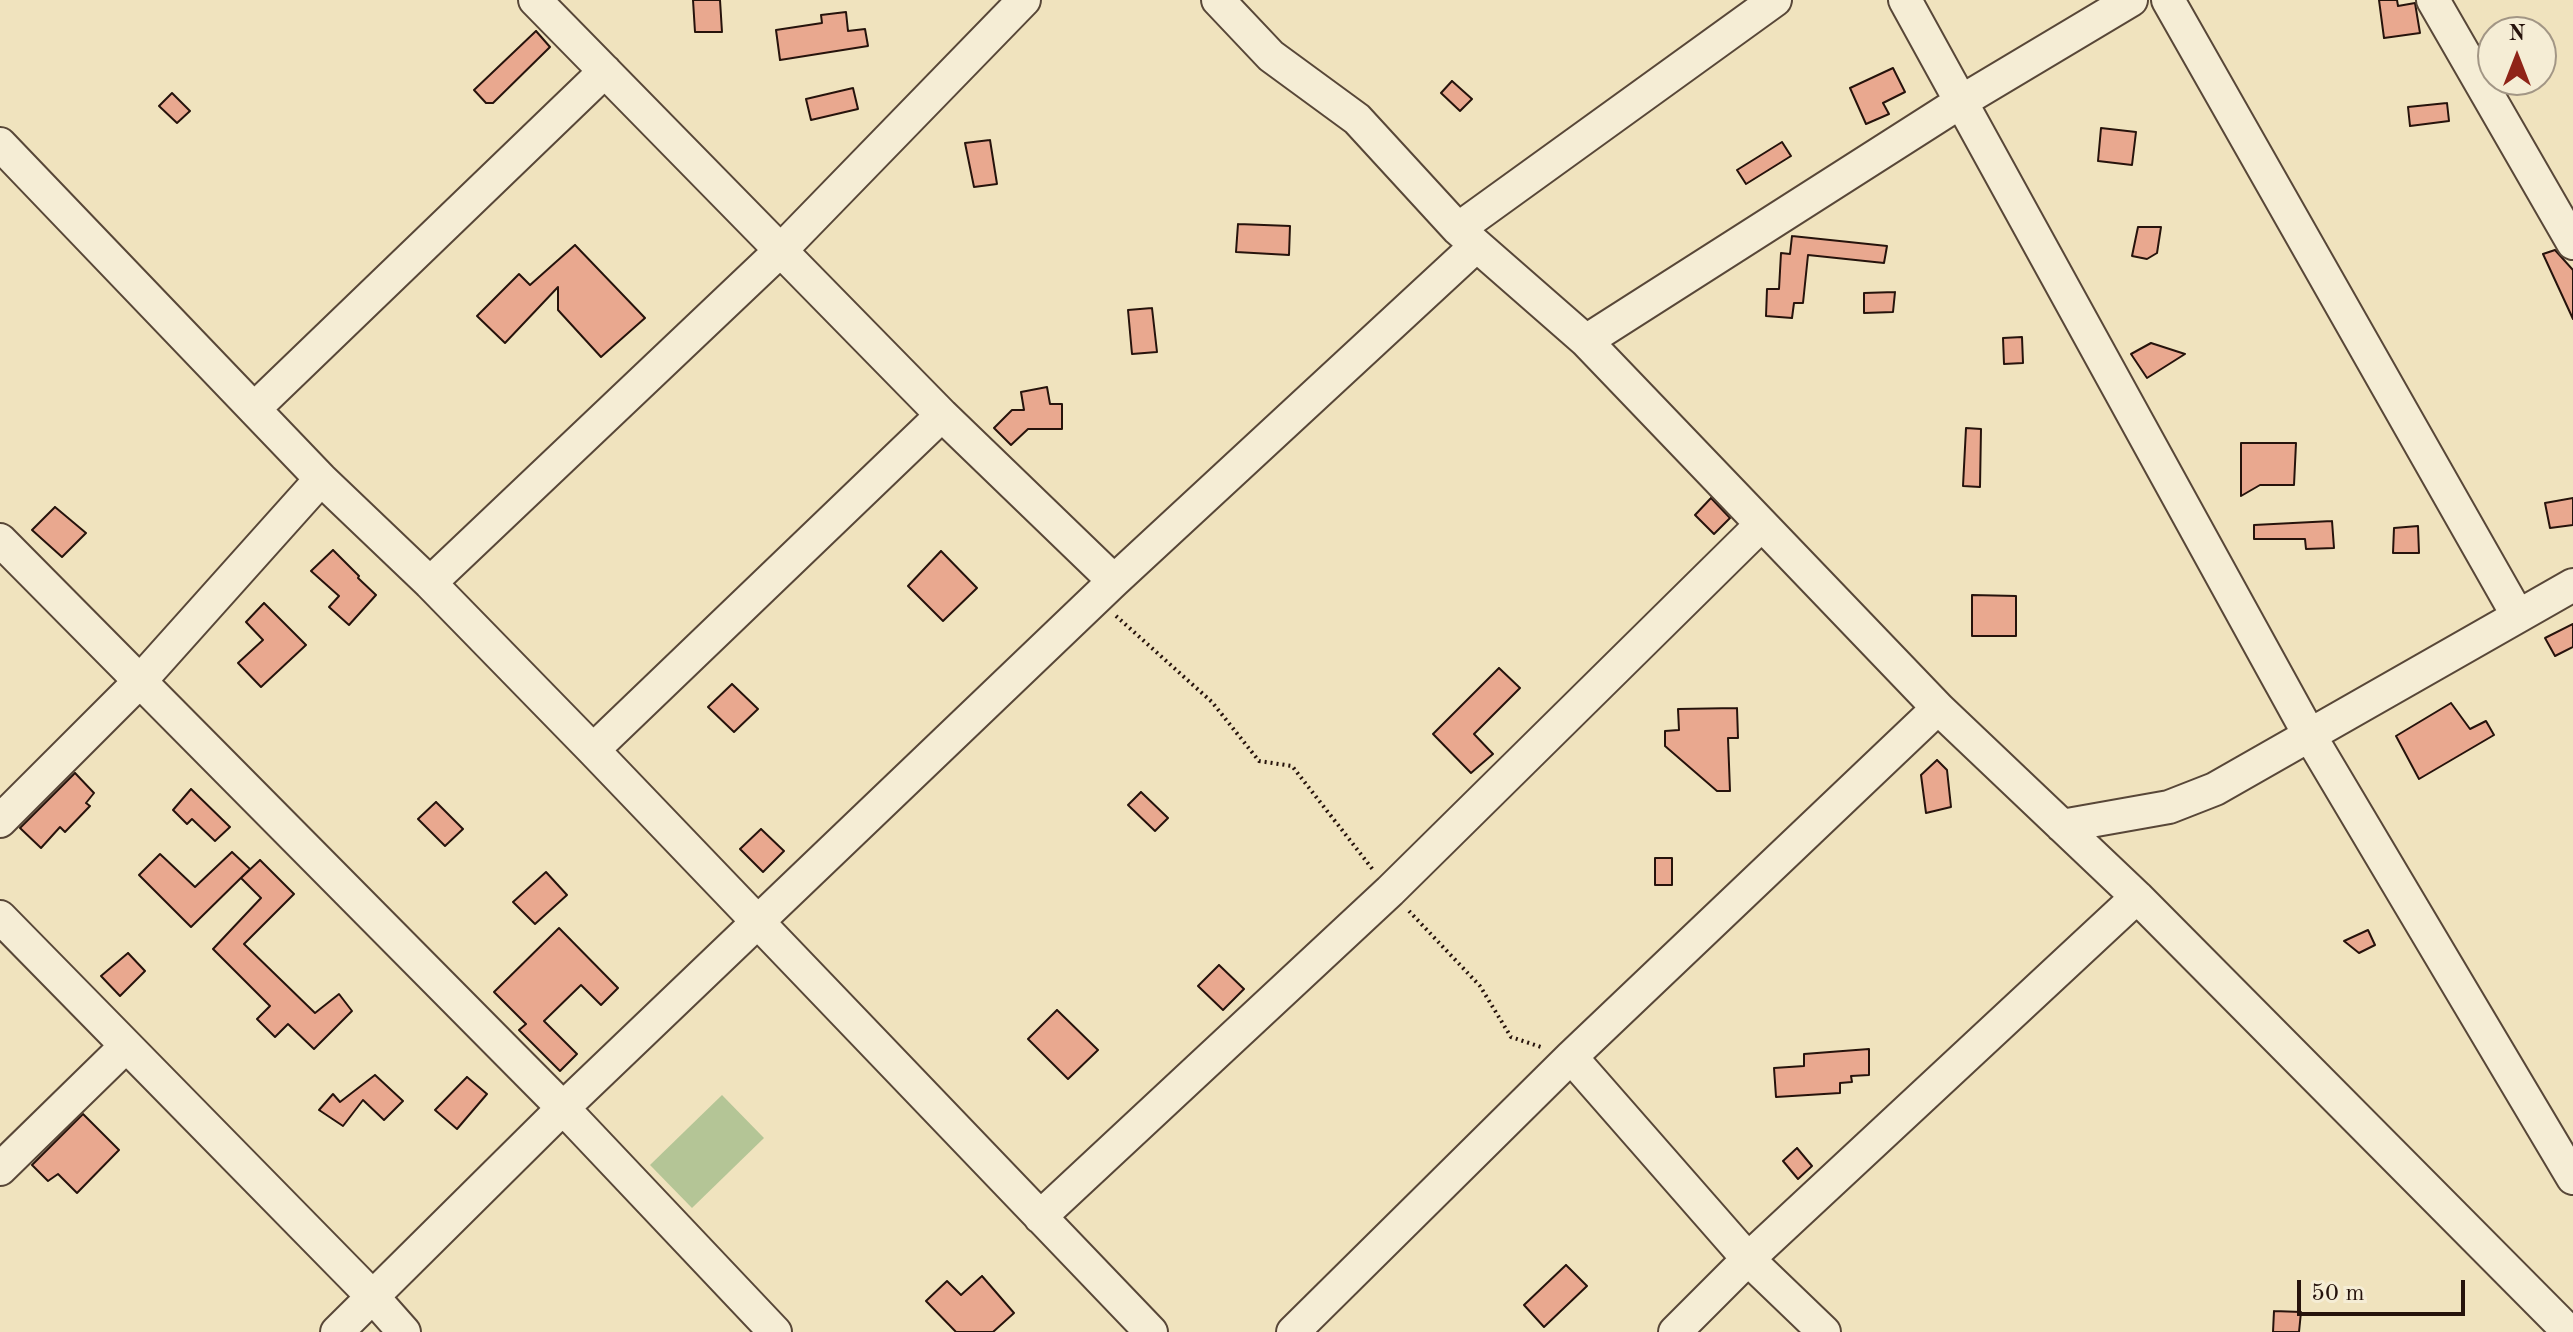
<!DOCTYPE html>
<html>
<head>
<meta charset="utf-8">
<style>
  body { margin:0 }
  #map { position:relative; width:2573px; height:1332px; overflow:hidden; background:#f0e3be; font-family:"Old Standard TT",serif }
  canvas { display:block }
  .north { position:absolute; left:2477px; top:16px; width:80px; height:80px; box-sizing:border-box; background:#f5edd5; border:2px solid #a29685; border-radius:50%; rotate:0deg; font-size:22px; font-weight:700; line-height:32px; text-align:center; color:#26130c }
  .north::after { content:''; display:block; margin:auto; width:28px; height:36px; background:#8f2418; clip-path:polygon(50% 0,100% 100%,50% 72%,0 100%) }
  .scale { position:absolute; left:2297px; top:1280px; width:168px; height:36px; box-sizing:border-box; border:4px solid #26130c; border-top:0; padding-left:10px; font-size:24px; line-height:28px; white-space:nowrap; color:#26130c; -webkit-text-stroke:6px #f5edd5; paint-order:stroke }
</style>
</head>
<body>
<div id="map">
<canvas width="2573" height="1332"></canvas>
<div class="north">N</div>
<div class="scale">50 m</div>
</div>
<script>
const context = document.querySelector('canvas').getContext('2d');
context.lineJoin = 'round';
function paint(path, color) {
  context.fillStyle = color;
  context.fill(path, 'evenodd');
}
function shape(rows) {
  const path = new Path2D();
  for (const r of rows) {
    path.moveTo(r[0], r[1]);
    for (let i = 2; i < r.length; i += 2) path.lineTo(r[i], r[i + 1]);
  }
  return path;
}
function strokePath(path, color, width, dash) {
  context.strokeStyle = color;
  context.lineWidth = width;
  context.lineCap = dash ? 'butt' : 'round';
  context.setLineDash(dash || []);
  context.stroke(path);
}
paint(shape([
  [722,1095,764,1138,692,1208,650,1165]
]), '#b4c596');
const building = shape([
  [693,0,720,0,722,32,695,32,693,0],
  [2379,0,2397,0,2398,6,2415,3,2420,33,2384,38,2379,0],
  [846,12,848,31,865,29,868,46,780,60,776,30,822,23,821,15,846,12],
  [536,31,550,47,493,103,486,103,474,90,536,31],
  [1893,68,1905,92,1883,103,1889,114,1866,124,1850,88,1893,68],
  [1452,81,1472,99,1460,111,1441,93,1452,81],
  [853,88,858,109,811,120,806,99,853,88],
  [172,93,190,111,177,123,159,106,172,93],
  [2447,103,2449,121,2410,126,2408,107,2447,103],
  [2101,128,2136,132,2132,165,2098,161,2101,128],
  [990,140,997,184,974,187,965,143,990,140],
  [1782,142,1791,156,1746,184,1737,170,1782,142],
  [1238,224,1290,226,1289,255,1236,252,1238,224],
  [2138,227,2161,227,2157,253,2147,259,2132,256,2138,227],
  [1792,236,1887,246,1884,263,1808,255,1803,303,1794,303,1792,318,1766,316,1767,289,1779,289,1781,253,1790,254,1792,236],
  [575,245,645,318,601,357,558,310,558,287,505,343,477,316,519,274,530,285,575,245],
  [2555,250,2573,270,2573,319,2543,254,2555,250],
  [1895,292,1893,312,1864,313,1864,293,1895,292],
  [1152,308,1157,352,1132,354,1128,310,1152,308],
  [2022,337,2023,363,2004,364,2003,338,2022,337],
  [2151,343,2185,354,2147,378,2131,354,2151,343],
  [1047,387,1050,404,1062,404,1062,429,1028,429,1011,445,994,428,1012,410,1024,410,1021,392,1047,387],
  [1966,428,1981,429,1980,487,1963,486,1966,428],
  [2241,443,2296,443,2294,485,2260,485,2241,496,2241,443],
  [1711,498,1730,518,1714,534,1695,515,1711,498],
  [2573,498,2573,525,2550,528,2545,503,2573,498],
  [55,507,86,533,62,557,32,530,55,507],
  [2332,521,2334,548,2306,549,2305,539,2254,539,2254,525,2332,521],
  [2418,526,2419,553,2393,553,2394,528,2418,526],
  [333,550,359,576,358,578,376,595,349,625,329,607,339,596,311,571,333,550],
  [941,551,977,588,943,621,908,586,941,551],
  [1972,595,2016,596,2016,636,1972,636,1972,595],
  [264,603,306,645,261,687,238,663,263,640,246,622,264,603],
  [2573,624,2573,647,2555,656,2545,638,2573,624],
  [1499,668,1520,688,1474,734,1493,754,1471,773,1433,734,1499,668],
  [732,684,758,709,734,732,708,707,732,684],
  [2451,703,2470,729,2486,721,2494,735,2419,779,2396,736,2451,703],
  [1737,708,1738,738,1728,738,1730,791,1717,791,1665,746,1665,731,1679,730,1678,709,1737,708],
  [1937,760,1947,770,1951,807,1926,813,1921,775,1937,760],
  [75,773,94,793,86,803,90,806,65,832,60,827,41,848,20,828,75,773],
  [191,789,230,827,215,841,192,819,187,824,173,810,191,789],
  [1141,792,1168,818,1155,831,1128,805,1141,792],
  [436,802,463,829,445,846,418,819,436,802],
  [761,829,784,851,763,872,740,849,761,829],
  [232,852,250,869,191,927,139,875,160,854,195,887,232,852],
  [1655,858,1672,858,1672,885,1655,885,1655,858],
  [260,860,294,894,244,944,315,1013,339,994,352,1011,314,1049,288,1024,275,1037,257,1019,270,1006,213,949,261,898,241,878,260,860],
  [546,872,567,895,535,924,513,902,546,872],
  [559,928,618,988,601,1005,581,985,544,1021,577,1054,560,1071,519,1030,526,1024,494,992,559,928],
  [2368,930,2375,945,2359,953,2344,941,2368,930],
  [128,953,145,971,120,996,101,976,128,953],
  [1219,965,1244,989,1223,1010,1198,986,1219,965],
  [1057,1010,1098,1050,1068,1079,1028,1039,1057,1010],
  [1869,1049,1869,1075,1851,1076,1852,1082,1840,1083,1840,1093,1776,1097,1774,1068,1804,1066,1804,1054,1869,1049],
  [375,1075,403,1101,384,1120,363,1100,343,1126,319,1110,333,1094,340,1102,375,1075],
  [467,1077,487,1094,457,1129,435,1110,467,1077],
  [83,1114,119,1150,77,1193,58,1174,48,1181,32,1165,83,1114],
  [1797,1148,1812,1166,1798,1179,1783,1161,1797,1148],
  [1566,1265,1587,1286,1544,1327,1524,1305,1566,1265],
  [982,1276,1014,1313,993,1332,956,1332,926,1301,947,1281,961,1295,982,1276],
  [2274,1311,2301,1312,2299,1332,2273,1332,2274,1311]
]);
paint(building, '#e9a88f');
strokePath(building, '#26130c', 2);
const minor = shape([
  [535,0,942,415,1114,581],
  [1218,0,1271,56,1357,119,1458,229,1586,341,1938,708,2137,897,2569,1332],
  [1905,0,2310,736,2573,1178],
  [2168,0,2518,616],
  [2433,0,2573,243],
  [0,144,321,479,430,583,593,750,1151,1332],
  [1458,229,1775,0],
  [1586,341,1962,101,2131,0],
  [254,409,605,71],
  [0,540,563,1108,775,1332],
  [430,583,781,250,1024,0],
  [593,750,942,415],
  [0,821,141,680,321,479],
  [2062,826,2169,807,2215,789,2573,585],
  [0,917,373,1297,404,1332],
  [1571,1057,1748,1259,1824,1332],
  [0,1169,126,1046],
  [1040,1217,1390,891,1761,525],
  [337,1332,563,1108,1114,581,1476,246],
  [1293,1332,1571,1057,1938,708],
  [1675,1332,1748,1259,2137,897]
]);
strokePath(minor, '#584738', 36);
strokePath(shape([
  [1116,616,1212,702,1259,761,1292,766,1374,871],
  [1409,911,1480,986,1511,1037,1541,1047]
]), '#26130c', 4, [2, 4]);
strokePath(minor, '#f5edd5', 32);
</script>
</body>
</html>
